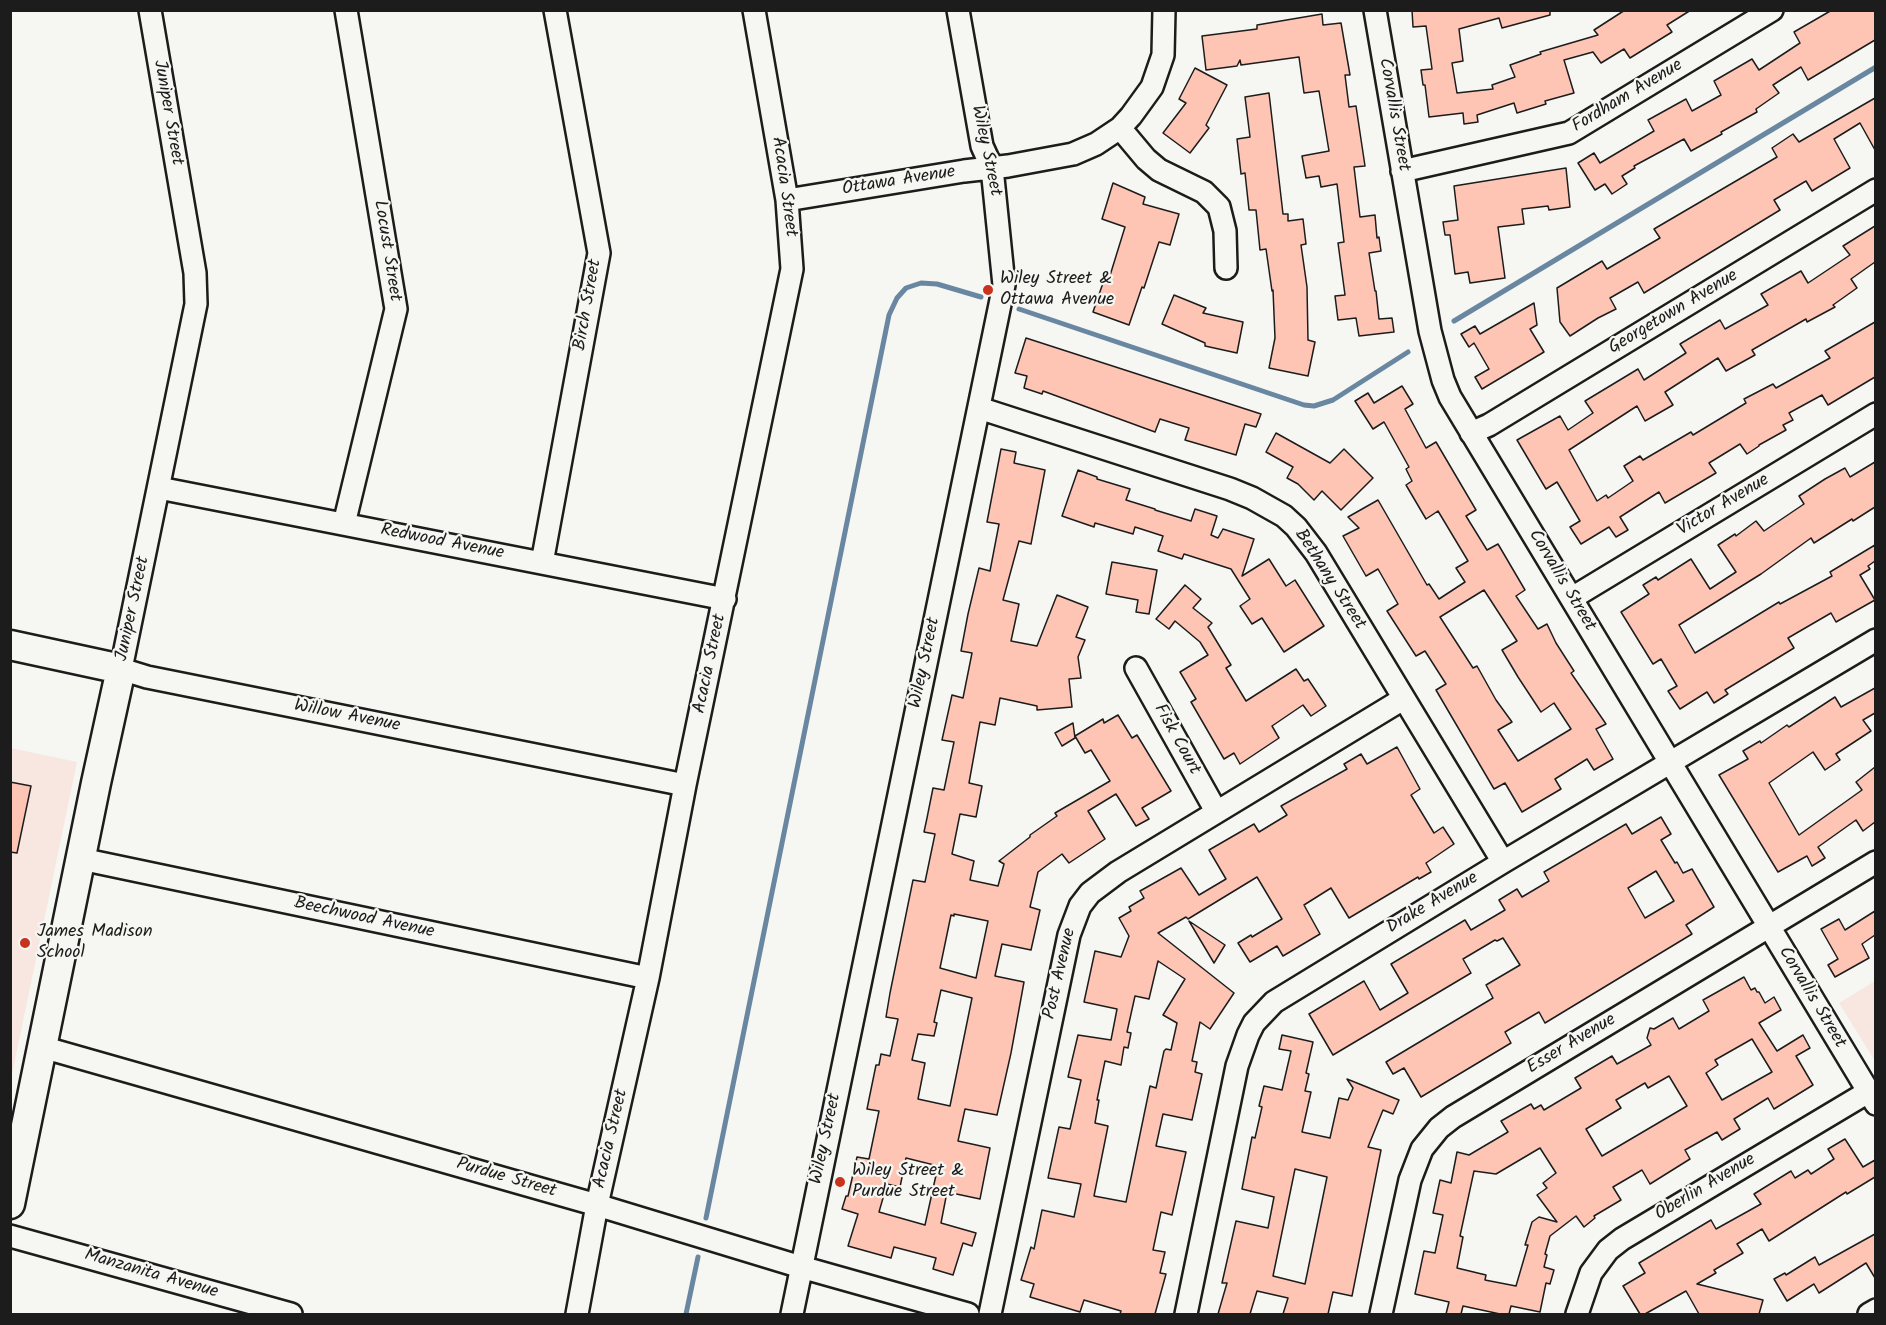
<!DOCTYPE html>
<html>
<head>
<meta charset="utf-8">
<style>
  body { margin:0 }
  #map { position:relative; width:1886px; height:1325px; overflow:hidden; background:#f6f6f2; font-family:Kalam,sans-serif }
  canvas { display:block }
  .frame { position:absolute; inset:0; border:12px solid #1c1c1c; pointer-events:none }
</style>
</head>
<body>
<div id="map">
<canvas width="1886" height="1325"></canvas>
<div class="frame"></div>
</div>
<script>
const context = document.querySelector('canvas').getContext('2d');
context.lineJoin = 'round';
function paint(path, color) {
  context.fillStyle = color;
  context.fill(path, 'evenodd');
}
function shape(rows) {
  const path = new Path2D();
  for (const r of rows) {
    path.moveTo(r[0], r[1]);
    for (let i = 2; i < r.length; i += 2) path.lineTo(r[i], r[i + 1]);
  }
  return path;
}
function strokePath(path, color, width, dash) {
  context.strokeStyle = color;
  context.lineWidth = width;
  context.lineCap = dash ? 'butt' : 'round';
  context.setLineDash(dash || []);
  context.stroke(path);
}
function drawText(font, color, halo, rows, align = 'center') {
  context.font = font + ' Kalam,sans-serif';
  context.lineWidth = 4.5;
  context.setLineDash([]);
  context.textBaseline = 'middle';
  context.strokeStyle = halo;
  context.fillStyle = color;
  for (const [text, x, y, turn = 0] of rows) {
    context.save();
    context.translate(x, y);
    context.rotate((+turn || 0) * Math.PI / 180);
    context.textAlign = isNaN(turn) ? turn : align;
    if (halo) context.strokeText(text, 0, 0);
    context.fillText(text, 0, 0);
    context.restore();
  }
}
paint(shape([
  [11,748,77,762,11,1079],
  [1875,981,1875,1061,1839,1003]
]), '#f8e7e0');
strokePath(shape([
  [1019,309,1304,405,1314,406,1333,400,1408,352],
  [1454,321,1876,67],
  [706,1218,889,315,897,298,906,288,921,283,937,284,981,297],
  [686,1314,698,1257]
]), '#6987a1', 5);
const building = shape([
  [1412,10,1550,10,1550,15,1502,28,1499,18,1459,29,1463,61,1452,63,1457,93,1493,89,1492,85,1515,77,1510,65,1541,54,1540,52,1598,35,1594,30,1625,10,1691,10,1667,25,1672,32,1630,58,1624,49,1601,63,1593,52,1564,60,1574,93,1545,101,1546,104,1517,113,1514,103,1477,115,1478,122,1464,124,1463,113,1429,117,1425,85,1423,85,1421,70,1432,69,1426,26,1413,27,1412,10],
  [1832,10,1875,10,1875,40,1808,80,1801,67,1773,85,1779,93,1756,109,1757,112,1721,132,1722,134,1691,151,1684,139,1634,166,1635,168,1622,176,1627,184,1612,194,1605,184,1595,190,1578,163,1594,153,1600,163,1654,131,1648,120,1686,99,1692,111,1721,95,1714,81,1752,59,1759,70,1800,43,1794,32,1832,10],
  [1322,14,1323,25,1341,23,1350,75,1345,75,1349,107,1356,106,1365,166,1354,167,1360,217,1375,215,1377,238,1379,237,1381,251,1369,253,1375,291,1376,291,1379,319,1392,318,1394,332,1359,336,1356,318,1338,320,1335,296,1345,295,1338,243,1344,242,1337,184,1321,187,1319,176,1306,178,1302,156,1329,151,1319,91,1304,93,1299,57,1241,65,1240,60,1237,66,1206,70,1202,36,1257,29,1257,25,1322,14],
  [1195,68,1227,85,1206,125,1209,128,1190,153,1163,133,1186,103,1179,99,1195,68],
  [1269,93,1283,214,1288,214,1288,221,1303,219,1306,244,1301,245,1307,287,1308,340,1315,342,1308,376,1269,368,1275,338,1273,290,1272,291,1266,249,1260,250,1256,210,1249,210,1245,173,1241,174,1237,139,1250,137,1245,97,1269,93],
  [1875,98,1875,150,1860,123,1834,139,1850,168,1812,191,1806,181,1774,200,1780,210,1644,293,1638,282,1610,298,1616,309,1598,318,1570,336,1560,322,1557,288,1602,261,1607,269,1660,238,1654,229,1777,157,1772,148,1793,134,1799,142,1875,98],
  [1566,168,1570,207,1549,210,1548,206,1522,209,1524,224,1498,227,1505,278,1470,283,1468,272,1455,274,1450,235,1445,235,1443,222,1458,220,1454,186,1566,168],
  [1113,183,1145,197,1143,204,1179,214,1170,245,1159,242,1144,288,1142,287,1129,325,1093,312,1104,280,1108,282,1125,227,1102,219,1113,183],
  [1875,226,1875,262,1851,279,1857,288,1833,305,1835,307,1807,322,1806,319,1752,350,1755,355,1726,371,1718,358,1665,392,1673,405,1645,421,1637,406,1569,450,1597,501,1606,495,1608,498,1633,481,1624,466,1640,456,1643,460,1691,432,1693,435,1746,403,1744,399,1773,384,1776,388,1830,358,1825,351,1875,322,1875,377,1828,405,1822,395,1789,413,1793,420,1783,425,1786,430,1759,445,1759,446,1747,454,1740,444,1709,463,1716,473,1665,503,1659,492,1620,517,1628,530,1616,537,1609,527,1581,544,1570,527,1580,521,1557,482,1546,489,1517,440,1560,416,1568,430,1593,413,1585,401,1638,369,1644,380,1686,353,1680,344,1720,320,1725,329,1768,305,1761,294,1801,271,1808,283,1850,255,1843,246,1875,226],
  [1174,295,1206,308,1203,313,1243,322,1237,353,1205,346,1205,343,1162,324,1174,295],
  [1534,303,1537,325,1530,329,1544,352,1482,389,1475,377,1489,369,1474,343,1469,347,1461,334,1475,326,1480,334,1534,303],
  [1026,338,1261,414,1256,427,1245,424,1236,455,1185,440,1189,428,1160,419,1155,432,1043,391,1042,394,1024,388,1027,376,1015,373,1026,338],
  [1402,386,1413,404,1405,409,1426,448,1436,442,1476,510,1466,516,1487,550,1498,544,1525,590,1516,596,1538,629,1547,624,1556,643,1574,671,1571,673,1606,724,1596,729,1613,759,1594,770,1587,759,1555,779,1561,789,1522,812,1505,783,1494,789,1436,690,1446,684,1425,651,1416,656,1387,611,1398,604,1378,569,1366,576,1343,536,1359,528,1348,517,1378,500,1427,585,1429,584,1439,599,1465,582,1456,568,1468,561,1438,511,1426,519,1406,485,1412,481,1406,469,1409,467,1384,422,1373,429,1355,401,1368,393,1374,403,1402,386],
  [1484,590,1517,641,1502,650,1518,677,1541,712,1554,703,1571,729,1518,761,1498,730,1512,722,1496,700,1477,666,1473,668,1440,617,1484,590],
  [1276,433,1330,463,1344,449,1373,478,1341,510,1322,491,1314,500,1298,484,1287,478,1293,467,1266,452,1276,433],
  [1001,449,1016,452,1014,463,1045,470,1031,544,1019,541,1003,600,1019,604,1011,641,1037,646,1057,595,1088,607,1076,637,1085,640,1078,657,1081,678,1069,679,1072,707,1037,710,1037,706,1000,698,995,725,980,722,969,783,982,786,976,817,960,814,952,854,974,861,970,880,998,886,1004,864,999,861,1030,837,1030,835,1057,816,1055,813,1110,781,1091,750,1085,753,1075,736,1103,719,1104,723,1118,715,1132,738,1137,735,1171,791,1142,808,1149,819,1136,826,1116,794,1088,811,1105,839,1069,863,1062,854,1038,872,1030,907,1040,910,1031,950,1002,944,995,976,1024,982,1011,1053,997,1115,965,1109,958,1141,990,1148,980,1199,947,1192,941,1223,976,1233,972,1246,963,1243,953,1275,933,1269,936,1258,894,1247,891,1258,848,1246,858,1214,842,1209,846,1196,848,1196,857,1157,869,1159,879,1111,867,1109,876,1065,879,1065,881,1054,890,1056,898,1019,886,1017,890,993,913,880,925,882,935,834,924,832,927,818,933,788,944,790,954,742,942,740,952,695,963,698,972,653,961,651,968,614,979,568,990,571,999,524,987,522,1001,449],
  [954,914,988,921,976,978,940,968,951,915,954,916,954,914],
  [941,990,972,998,950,1106,918,1099,925,1063,912,1060,918,1034,934,1036,937,1023,934,1022,941,990],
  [906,1158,938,1166,925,1225,879,1212,887,1184,900,1187,906,1158],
  [1875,462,1875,507,1853,521,1852,519,1814,543,1811,538,1761,574,1679,625,1695,653,1779,602,1780,604,1832,576,1830,572,1875,545,1875,561,1868,566,1870,569,1860,575,1875,600,1836,622,1831,613,1788,638,1794,648,1725,690,1728,694,1714,703,1707,692,1680,709,1668,691,1677,686,1661,659,1653,664,1621,612,1649,594,1643,585,1656,577,1658,580,1691,559,1710,589,1736,572,1718,545,1735,534,1736,536,1756,521,1764,531,1804,504,1799,496,1825,479,1845,468,1850,477,1875,462],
  [1078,470,1097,477,1097,479,1130,489,1126,500,1155,509,1155,510,1191,521,1195,509,1217,516,1211,535,1218,538,1223,529,1254,539,1242,576,1269,559,1286,586,1295,580,1324,626,1284,652,1262,618,1252,624,1240,606,1250,599,1231,569,1184,554,1182,559,1158,551,1163,536,1135,527,1133,534,1095,523,1094,527,1062,516,1078,470],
  [1112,562,1157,570,1149,614,1136,612,1138,600,1106,594,1112,562],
  [1185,585,1201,599,1193,608,1212,623,1208,627,1231,665,1226,668,1246,701,1296,669,1304,681,1308,679,1326,706,1311,716,1303,705,1272,726,1279,738,1240,764,1234,753,1224,759,1191,702,1196,699,1180,672,1208,655,1200,642,1175,621,1169,629,1156,619,1185,585],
  [1875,688,1875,713,1863,720,1871,731,1836,754,1840,760,1825,770,1813,752,1769,783,1799,835,1862,790,1856,782,1875,767,1875,822,1863,831,1856,820,1818,847,1825,858,1812,866,1807,856,1778,872,1719,775,1748,759,1743,751,1760,741,1761,743,1787,725,1789,727,1835,697,1841,707,1875,688],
  [1073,723,1075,738,1062,746,1055,733,1073,723],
  [1397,747,1420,789,1411,795,1434,833,1443,827,1454,844,1426,863,1431,872,1419,879,1418,877,1349,918,1331,888,1304,905,1320,934,1283,956,1277,946,1250,962,1238,943,1251,935,1252,937,1282,919,1257,877,1188,919,1186,917,1158,933,1234,993,1210,1029,1200,1022,1192,1061,1197,1062,1195,1072,1202,1074,1192,1120,1163,1114,1156,1146,1186,1152,1172,1215,1161,1212,1153,1250,1165,1252,1160,1273,1166,1274,1155,1314,1120,1314,1121,1311,1084,1300,1080,1312,1030,1297,1034,1284,1021,1280,1031,1247,1034,1249,1042,1210,1074,1217,1081,1184,1048,1178,1059,1127,1070,1129,1081,1080,1068,1077,1078,1035,1111,1040,1117,1009,1084,1002,1095,951,1121,957,1129,936,1119,918,1131,911,1129,907,1144,898,1140,891,1181,868,1199,895,1226,879,1209,850,1254,824,1259,832,1287,815,1281,806,1347,769,1344,764,1361,754,1367,764,1397,747],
  [1158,961,1185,979,1163,1015,1177,1023,1171,1050,1166,1049,1164,1051,1156,1088,1150,1086,1126,1202,1094,1196,1108,1126,1095,1123,1099,1100,1097,1100,1105,1061,1121,1065,1124,1047,1128,1048,1131,1033,1127,1032,1135,996,1149,999,1158,961],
  [10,782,31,786,17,853,10,852,10,782],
  [1661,817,1671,834,1661,840,1675,863,1677,862,1683,873,1692,869,1714,907,1686,925,1692,934,1545,1023,1539,1012,1505,1032,1511,1043,1421,1097,1404,1068,1393,1074,1386,1062,1493,998,1486,985,1520,965,1503,938,1497,941,1495,940,1463,959,1471,973,1333,1055,1309,1014,1364,981,1380,1010,1408,993,1391,964,1465,920,1471,930,1505,910,1499,900,1517,889,1522,897,1549,881,1544,872,1626,824,1632,834,1661,817],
  [1656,871,1674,901,1645,918,1628,888,1656,871],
  [1875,911,1875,935,1862,944,1869,958,1835,977,1828,965,1838,959,1821,929,1839,919,1845,930,1875,911],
  [1189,921,1225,945,1214,963,1189,921],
  [1744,977,1751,990,1755,988,1757,992,1759,992,1765,1003,1774,997,1781,1010,1759,1023,1777,1051,1803,1035,1810,1048,1796,1056,1813,1085,1774,1109,1768,1098,1734,1119,1740,1129,1722,1140,1717,1132,1685,1150,1690,1159,1650,1184,1642,1170,1613,1187,1621,1200,1594,1216,1595,1218,1584,1227,1576,1216,1550,1236,1545,1254,1547,1255,1544,1267,1554,1270,1550,1284,1546,1283,1540,1312,1511,1306,1509,1314,1500,1314,1463,1306,1461,1314,1446,1314,1449,1302,1415,1294,1424,1251,1435,1253,1443,1215,1433,1213,1440,1180,1451,1183,1457,1152,1469,1155,1508,1132,1501,1121,1531,1104,1534,1109,1541,1105,1544,1110,1581,1088,1575,1078,1612,1056,1617,1064,1651,1045,1647,1038,1650,1028,1654,1029,1673,1018,1679,1029,1709,1011,1703,1000,1744,977],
  [1752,1039,1772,1072,1722,1100,1706,1073,1718,1065,1715,1060,1752,1039],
  [1669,1076,1687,1106,1602,1156,1586,1129,1621,1108,1616,1100,1645,1083,1648,1088,1669,1076],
  [1540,1148,1556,1173,1543,1183,1547,1188,1537,1195,1557,1222,1539,1217,1532,1222,1525,1245,1528,1245,1516,1286,1485,1280,1486,1275,1457,1268,1463,1237,1460,1236,1474,1171,1496,1174,1540,1148],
  [1282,1035,1313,1042,1306,1073,1309,1074,1305,1091,1311,1092,1302,1132,1330,1138,1339,1098,1348,1100,1353,1088,1347,1079,1399,1100,1393,1114,1383,1110,1368,1147,1381,1150,1352,1296,1333,1292,1328,1314,1283,1314,1288,1298,1257,1291,1250,1314,1218,1314,1227,1283,1222,1283,1236,1221,1268,1228,1274,1197,1242,1189,1252,1137,1255,1138,1262,1107,1259,1106,1264,1086,1282,1090,1291,1051,1279,1049,1282,1035],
  [1295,1169,1327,1177,1305,1284,1273,1276,1295,1169],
  [1845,1139,1863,1167,1875,1160,1875,1177,1847,1194,1846,1192,1769,1241,1762,1229,1737,1244,1743,1253,1714,1270,1716,1273,1697,1284,1763,1300,1759,1314,1699,1314,1686,1291,1645,1314,1640,1314,1623,1286,1645,1273,1639,1263,1711,1220,1716,1229,1761,1204,1754,1194,1791,1171,1795,1178,1808,1170,1811,1174,1834,1159,1828,1149,1845,1139],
  [1875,1234,1875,1278,1866,1263,1819,1293,1814,1284,1787,1301,1774,1279,1785,1273,1786,1275,1815,1257,1819,1265,1875,1234]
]);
paint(building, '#fec5b5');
strokePath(building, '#1c1c1c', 1.5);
const street = shape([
  [150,10,195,273,196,304,121,669,147,677,685,785],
  [1375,10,1430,331,1443,380,1450,397,1876,1104],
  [1120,128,1146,159,1159,170,1204,192,1219,207,1225,231,1226,268],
  [1402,171,1569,133,1772,10],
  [787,200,964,171,1008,166,1073,154,1096,144,1120,128,1131,116,1152,87,1163,55,1164,10],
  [979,408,1230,489,1252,498,1284,516,1296,527,1316,553,1503,862],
  [1471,433,1489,425,1876,190],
  [159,488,725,599],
  [344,524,396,309,346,10],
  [542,563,599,253,555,10],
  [1572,598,1876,414],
  [1136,668,1216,811],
  [81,859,648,978],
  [42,1047,597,1205,801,1267,968,1314],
  [10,1236,291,1314],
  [577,1314,597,1205,648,978,685,785,792,269,787,200,754,10],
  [792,1314,1004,285,992,168,982,146,958,10],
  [990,1314,1069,935,1080,906,1090,893,1118,872,1403,699],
  [1186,1314,1237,1066,1248,1035,1254,1023,1274,1002,1503,862,1876,640],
  [1381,1314,1410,1180,1422,1149,1439,1128,1453,1117,1876,862],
  [1577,1314,1591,1273,1608,1250,1622,1239,1868,1092],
  [1869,1314,1876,1310]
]);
const secondary = shape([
  [10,645,121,669,96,783,10,1204]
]);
strokePath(street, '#1c1c1c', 26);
strokePath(secondary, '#1c1c1c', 33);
strokePath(street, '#f6f6f2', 21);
strokePath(secondary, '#f6f6f2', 28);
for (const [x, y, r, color] of [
  [988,290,6,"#c8321e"],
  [25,943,6,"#c8321e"],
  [840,1182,6,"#c8321e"]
]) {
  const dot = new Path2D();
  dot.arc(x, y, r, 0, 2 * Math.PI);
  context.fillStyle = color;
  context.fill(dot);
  strokePath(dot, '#f6f6f2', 2);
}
drawText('18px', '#1c1c1c', '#f6f6f2', [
  ["Fordham Avenue",1628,97,-31],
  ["Juniper Street",167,113,80],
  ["Corvallis Street",1393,115,80],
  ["Wiley Street",985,151,78],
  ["Ottawa Avenue",899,182,-9],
  ["Acacia Street",783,187,82],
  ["Locust Street",386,251,81],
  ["Birch Street",589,305,-80],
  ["Georgetown Avenue",1674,313,-31],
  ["Victor Avenue",1724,506,-31],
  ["Redwood Avenue",442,543,11],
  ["Bethany Street",1329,580,57],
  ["Corvallis Street",1561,581,59],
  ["Juniper Street",134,609,-78],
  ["Wiley Street",926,663,-78],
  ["Acacia Street",711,664,-78],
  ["Willow Avenue",347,717,11],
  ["Fisk Court",1176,740,61],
  ["Drake Avenue",1433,904,-31],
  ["Beechwood Avenue",364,919,12],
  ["Post Avenue",1061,974,-77],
  ["Corvallis Street",1811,998,59],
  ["Esser Avenue",1572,1045,-31],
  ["Acacia Street",612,1139,-77],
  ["Wiley Street",827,1139,-78],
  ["Purdue Street",506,1179,16],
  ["Oberlin Avenue",1706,1188,-31],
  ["Manzanita Avenue",151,1275,16]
]);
drawText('18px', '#1c1c1c', '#f6f6f2', [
  ["Wiley Street &",1000,280],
  ["Ottawa Avenue",1000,301],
  ["James Madison",37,933],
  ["School",37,954],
  ["Wiley Street &",852,1172],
  ["Purdue Street",852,1193]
], 'left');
</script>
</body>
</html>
